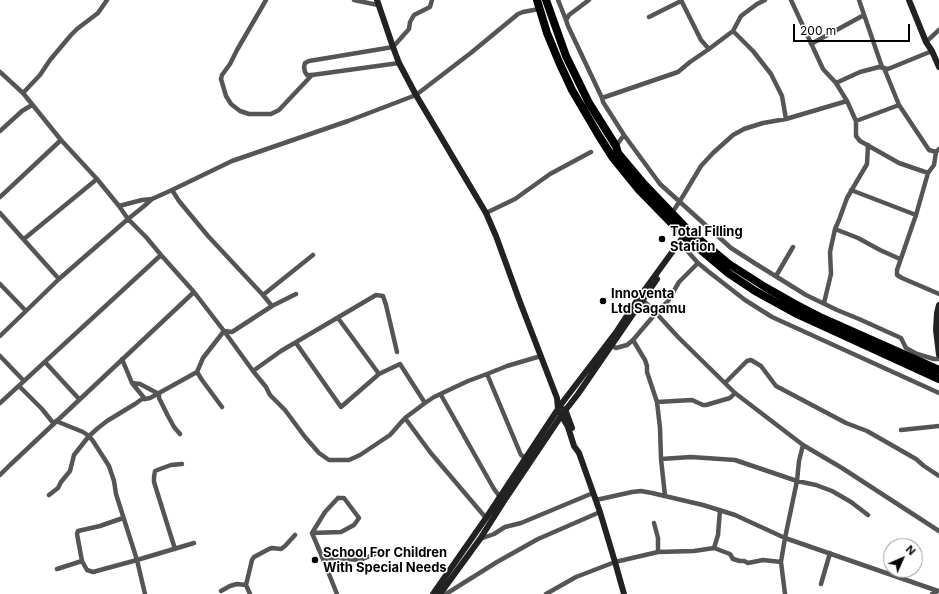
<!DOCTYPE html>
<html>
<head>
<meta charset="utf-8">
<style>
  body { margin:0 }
  #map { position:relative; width:939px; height:594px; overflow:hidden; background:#fff; font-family:Inter,sans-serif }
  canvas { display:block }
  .north { position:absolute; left:883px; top:538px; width:40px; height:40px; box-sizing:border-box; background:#fff; border:1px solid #999; border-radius:50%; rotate:45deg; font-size:11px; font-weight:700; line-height:16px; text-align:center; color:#000 }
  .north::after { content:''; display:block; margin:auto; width:14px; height:18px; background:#000; clip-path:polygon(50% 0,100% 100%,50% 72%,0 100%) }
  .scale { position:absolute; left:793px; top:24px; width:117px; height:18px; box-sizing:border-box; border:2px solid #000; border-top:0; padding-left:5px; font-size:12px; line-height:14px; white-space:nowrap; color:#000; -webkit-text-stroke:3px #fff; paint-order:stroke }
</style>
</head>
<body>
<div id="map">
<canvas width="939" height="594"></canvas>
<div class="north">N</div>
<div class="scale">200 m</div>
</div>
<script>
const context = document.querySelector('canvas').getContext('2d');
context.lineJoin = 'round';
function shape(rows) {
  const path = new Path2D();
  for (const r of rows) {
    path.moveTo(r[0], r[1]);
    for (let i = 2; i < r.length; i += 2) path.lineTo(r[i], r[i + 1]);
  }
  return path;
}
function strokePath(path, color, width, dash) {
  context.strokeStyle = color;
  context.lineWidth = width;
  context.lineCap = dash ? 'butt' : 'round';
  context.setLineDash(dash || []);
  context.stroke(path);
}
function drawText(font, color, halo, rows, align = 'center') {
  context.font = font + ' Inter,sans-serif';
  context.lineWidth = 3;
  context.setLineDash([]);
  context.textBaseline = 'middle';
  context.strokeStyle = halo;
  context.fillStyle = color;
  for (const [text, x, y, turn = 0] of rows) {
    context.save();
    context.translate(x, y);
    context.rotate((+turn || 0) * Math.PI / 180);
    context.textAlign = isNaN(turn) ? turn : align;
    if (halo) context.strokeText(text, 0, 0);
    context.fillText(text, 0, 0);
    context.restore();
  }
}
strokePath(shape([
  [266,0,237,50,230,64,222,75,221,79,226,96,231,104,240,111,249,114,271,114,279,110,312,75],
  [354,0,378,5],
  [558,0,566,20],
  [589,0,569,15,566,20,568,26,602,98,603,102,624,135,660,184,731,248,756,264,806,295,837,310,859,319,901,338,906,348,917,354,934,359,939,359],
  [681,0,701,40,709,49],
  [791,0,823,69,836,83],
  [859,0,882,67],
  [649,17,681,1],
  [733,31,753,51,771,74,782,96,786,119],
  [926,42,939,30],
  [811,44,864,15],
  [399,63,312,75,307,75,305,72,304,67,305,63,309,61,393,47,409,29,410,22,414,15,430,7,432,0],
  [884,68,899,105,929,150,936,152],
  [0,72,23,93,61,140,97,179,119,206,128,219,146,237,161,255,194,292,224,331,253,371,266,387,270,395,285,410,305,437,319,453,329,460,349,460,360,455,390,435,405,418,425,403,434,397,468,381,487,374,507,366,541,356],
  [23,93,40,75,50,60,71,35,77,29,98,13,107,0],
  [602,98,678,72,690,62,709,49,733,31,741,16,757,4,765,0],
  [847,101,856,121,856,136,860,141,899,163,928,173],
  [856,121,899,105],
  [0,131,22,111,32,105],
  [616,146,624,135],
  [939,149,936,152,934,165,928,173,916,215,897,270,897,275,902,278,939,294],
  [172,190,179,201,208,236,263,295,272,306],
  [851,190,916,215],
  [0,197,61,140],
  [119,206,142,200,152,199,172,190,232,161,348,121,416,95,472,52,518,14,523,12,539,9],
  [0,213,59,279],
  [486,213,515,199,550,174,591,152],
  [672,213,683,196,701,166,713,153,733,135,744,129,763,123,786,119,847,101,836,83,860,72,879,67,888,69,932,51],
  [835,229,858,238,880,250,900,259],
  [24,239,97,179],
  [682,245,698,263,709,272,745,300,772,317,939,393],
  [776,276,793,247],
  [0,284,26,311],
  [263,295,313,255],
  [643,300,656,313,678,337,735,393,803,445,842,468,939,531],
  [824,303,831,274,830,252,835,229,839,220,847,198,867,164,868,145],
  [338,318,379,374,400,364,425,403],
  [0,336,26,311,59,279,128,219,143,207,152,199],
  [633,340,645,360,647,366,647,372,657,402,660,428,661,459,665,496],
  [296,343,341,407,379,374],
  [612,346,616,348,627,345,633,340,656,313,668,301,679,282,698,263],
  [0,356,24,381],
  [122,359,132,383,145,399],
  [45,362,79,399],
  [253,371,281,351,376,295,383,296,386,305,397,352],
  [197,372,202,380,222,407],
  [487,374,521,455,526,458],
  [132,383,140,384,159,394,159,398,168,416,174,427,180,434],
  [725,383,747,361,751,360,761,366,776,386,846,423,867,431,916,459,924,466,939,476],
  [19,386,42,409,54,424],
  [441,395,494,489,500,497],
  [657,402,692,400,703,405,706,405,730,398,735,393],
  [0,403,161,255],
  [405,418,430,452,486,518],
  [56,421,83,432,89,436,93,441,109,466,114,481,116,494,137,560,145,594],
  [901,430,939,426],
  [661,459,691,457,735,460,797,481,816,485,832,491,851,502,868,515],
  [0,475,10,465,194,292],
  [49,495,58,488,61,482,70,471,74,455,89,436,98,428,107,421,135,404,142,399,145,399,150,398,197,372,203,358,224,331,232,332,272,306,296,294],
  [338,498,344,498,359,518,354,525,341,532,312,533,325,512,338,498],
  [596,500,632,492,641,491,652,493,703,505,735,515,785,538,938,591],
  [123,518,100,526,78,531,77,534,82,561,87,570,93,572,137,560,194,543],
  [654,523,658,538,658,552],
  [312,533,323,559,334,558,360,560,383,551],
  [480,539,494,534,505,527,521,523,593,493],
  [714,548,718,535,720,510],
  [175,549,154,482,154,477,155,471,160,469,171,465,182,464],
  [323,559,337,594],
  [57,569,82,561],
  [821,584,830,553],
  [221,591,230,586,237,584,246,585],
  [250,594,246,585,252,560,254,557,269,549,272,548,281,549,285,546,295,535],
  [446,594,497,562,538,539,600,512],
  [546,594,576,577,615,562,658,552,694,551,714,548,730,554,733,559,740,561,744,561,748,563,763,560,781,562],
  [785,594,781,562,785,538,797,481,799,461,803,445],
  [932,594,938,591]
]), '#555', 4.5);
strokePath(shape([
  [377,0,393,47,399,63,416,95,486,213,496,236,520,302,557,398,558,409,568,427,574,446,579,453,600,512,615,562,624,594],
  [909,0,926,42,932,51,939,67],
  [939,305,937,313,936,330,939,355],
  [565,409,572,428],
  [433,594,486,518,562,403,617,331,638,299,686,233],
  [440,594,480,539,506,498,561,416,578,394,657,279]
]), '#222', 6);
strokePath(shape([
  [537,0,547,33,559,62,572,90,599,136,613,158,639,190,684,236,728,273,755,291,795,313,939,379],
  [546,0,566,56,589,103,616,146,618,153,644,184,689,231,729,264,765,287,795,304,822,318,939,370]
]), '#000', 8);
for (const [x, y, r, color] of [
  [662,239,4,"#000"],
  [603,301,4,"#000"],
  [315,560,4,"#000"]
]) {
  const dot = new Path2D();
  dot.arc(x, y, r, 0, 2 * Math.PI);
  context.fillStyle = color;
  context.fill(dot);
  strokePath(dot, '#fff', 1.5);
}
drawText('bold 13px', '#000', '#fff', [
  ["Total Filling",670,232],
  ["Station",670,247],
  ["Innoventa",611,294],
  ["Ltd Sagamu",611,309],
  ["School For Children",323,553],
  ["With Special Needs",323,568]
], 'left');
</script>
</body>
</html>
